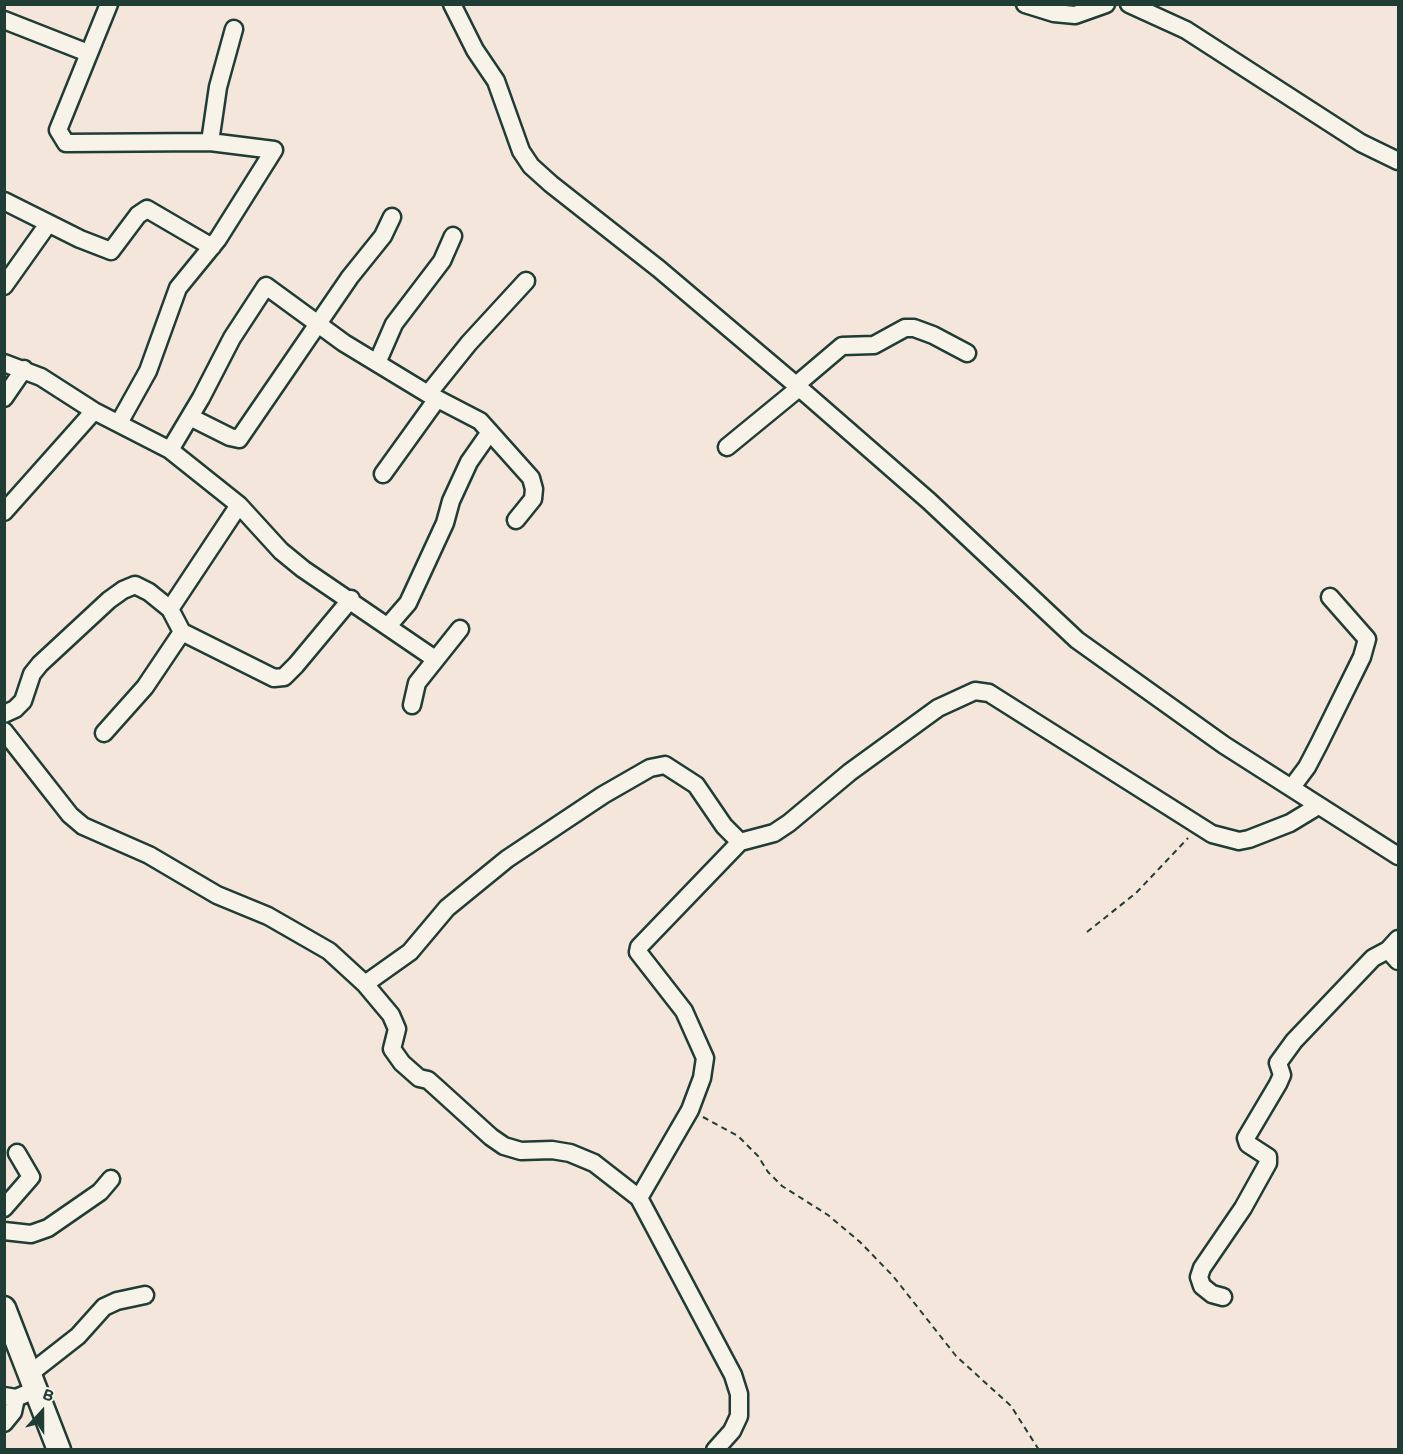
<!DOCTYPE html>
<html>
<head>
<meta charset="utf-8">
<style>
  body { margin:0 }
  #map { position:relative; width:1403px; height:1454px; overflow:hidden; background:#f5e6dc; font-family:Itim,sans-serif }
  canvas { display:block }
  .frame { position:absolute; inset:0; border:6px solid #1f3d34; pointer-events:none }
  .north { position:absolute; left:12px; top:1382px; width:60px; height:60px; -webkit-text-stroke:4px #f7f3e8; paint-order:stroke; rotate:21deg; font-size:16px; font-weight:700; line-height:24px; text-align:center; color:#1f3d34 }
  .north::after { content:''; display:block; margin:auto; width:21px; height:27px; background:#1f3d34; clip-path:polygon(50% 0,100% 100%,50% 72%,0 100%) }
</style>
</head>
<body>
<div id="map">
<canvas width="1403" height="1454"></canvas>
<div class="frame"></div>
<div class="north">B</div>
</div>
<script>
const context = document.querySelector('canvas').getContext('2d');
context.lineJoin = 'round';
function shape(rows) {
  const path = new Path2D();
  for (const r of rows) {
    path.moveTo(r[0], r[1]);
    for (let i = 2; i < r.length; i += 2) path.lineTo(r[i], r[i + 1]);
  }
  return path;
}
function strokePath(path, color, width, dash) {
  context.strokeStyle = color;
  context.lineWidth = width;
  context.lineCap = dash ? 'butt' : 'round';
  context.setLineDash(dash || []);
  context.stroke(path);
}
const street = shape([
  [109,4,58,130,66,143,210,142,274,150,218,239,178,288,148,371,119,423],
  [452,4,475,50,496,81,521,151,531,166,551,184,659,269,796,385,929,501,1077,640,1224,745,1398,856],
  [1025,4,1054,13,1075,15,1106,4],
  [1129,4,1186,30,1361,143,1398,161],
  [4,20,88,53],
  [210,142,218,87,234,29],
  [4,201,80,239,111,251,138,215,147,209,212,247],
  [4,286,48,224],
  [4,363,41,377,94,411,170,450,239,505,281,551,303,569,435,659],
  [377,363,394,324,442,261,453,236],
  [796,385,842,346,874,345,905,328,914,328,933,335,967,353],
  [428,394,469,343,526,281],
  [4,398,24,369],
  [190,417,230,437,239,439,350,277,383,236,392,217],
  [727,447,799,388],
  [170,450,201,398,232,338,266,286,344,343,428,394,480,421,531,478,534,489,533,499,516,520],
  [383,474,437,399],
  [4,512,94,411],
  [170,609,239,505],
  [388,626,408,603,445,523,451,501,469,462,490,432],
  [412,705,417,683,460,629],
  [4,714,15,709,23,701,32,674,40,664,109,600,123,590,135,585,149,592,170,609,182,632,274,678,284,677,296,665,351,599],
  [4,731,70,815,83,826,149,855,217,895,268,916,329,951,365,984,391,1015,397,1029,392,1049,402,1063,419,1078,428,1080,437,1088,491,1137,504,1146,521,1151,552,1150,570,1153,594,1163,639,1198,733,1375,739,1394,739,1416,732,1431,715,1450],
  [104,733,145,687,182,632],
  [1292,787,1307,767,1319,744,1362,657,1367,639,1330,597],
  [1388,950,1398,961],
  [365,984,410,952,447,908,507,859,603,795,650,768,665,765,696,785,724,826,740,842],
  [639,1198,690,1110,702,1078,705,1058,684,1011,638,952,639,947,740,842,774,833,789,823,850,772,938,708,975,691,989,693,1212,834,1239,841,1249,839,1290,823,1318,806],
  [4,1208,31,1177,17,1153],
  [4,1231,31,1234,48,1228,100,1192,111,1179],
  [1223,1297,1212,1294,1202,1286,1199,1277,1202,1268,1243,1208,1268,1163,1268,1157,1248,1144,1246,1138,1278,1084,1282,1075,1278,1063,1294,1041,1373,958,1388,950,1398,939],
  [32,1372,78,1336,104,1307,117,1301,145,1295],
  [4,1396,16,1398,37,1389],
  [4,1423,13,1412,16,1398]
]);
const secondary = shape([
  [4,1308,59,1450]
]);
strokePath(street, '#1f3d34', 21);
strokePath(secondary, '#1f3d34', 27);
strokePath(shape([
  [1087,932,1136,893,1188,838],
  [703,1117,738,1136,758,1156,768,1172,782,1186,828,1215,860,1242,893,1276,956,1356,1011,1406,1039,1450]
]), '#1f3d34', 2, [6, 4.5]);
strokePath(street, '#f7f3e8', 16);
strokePath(secondary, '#f7f3e8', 22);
</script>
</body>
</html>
